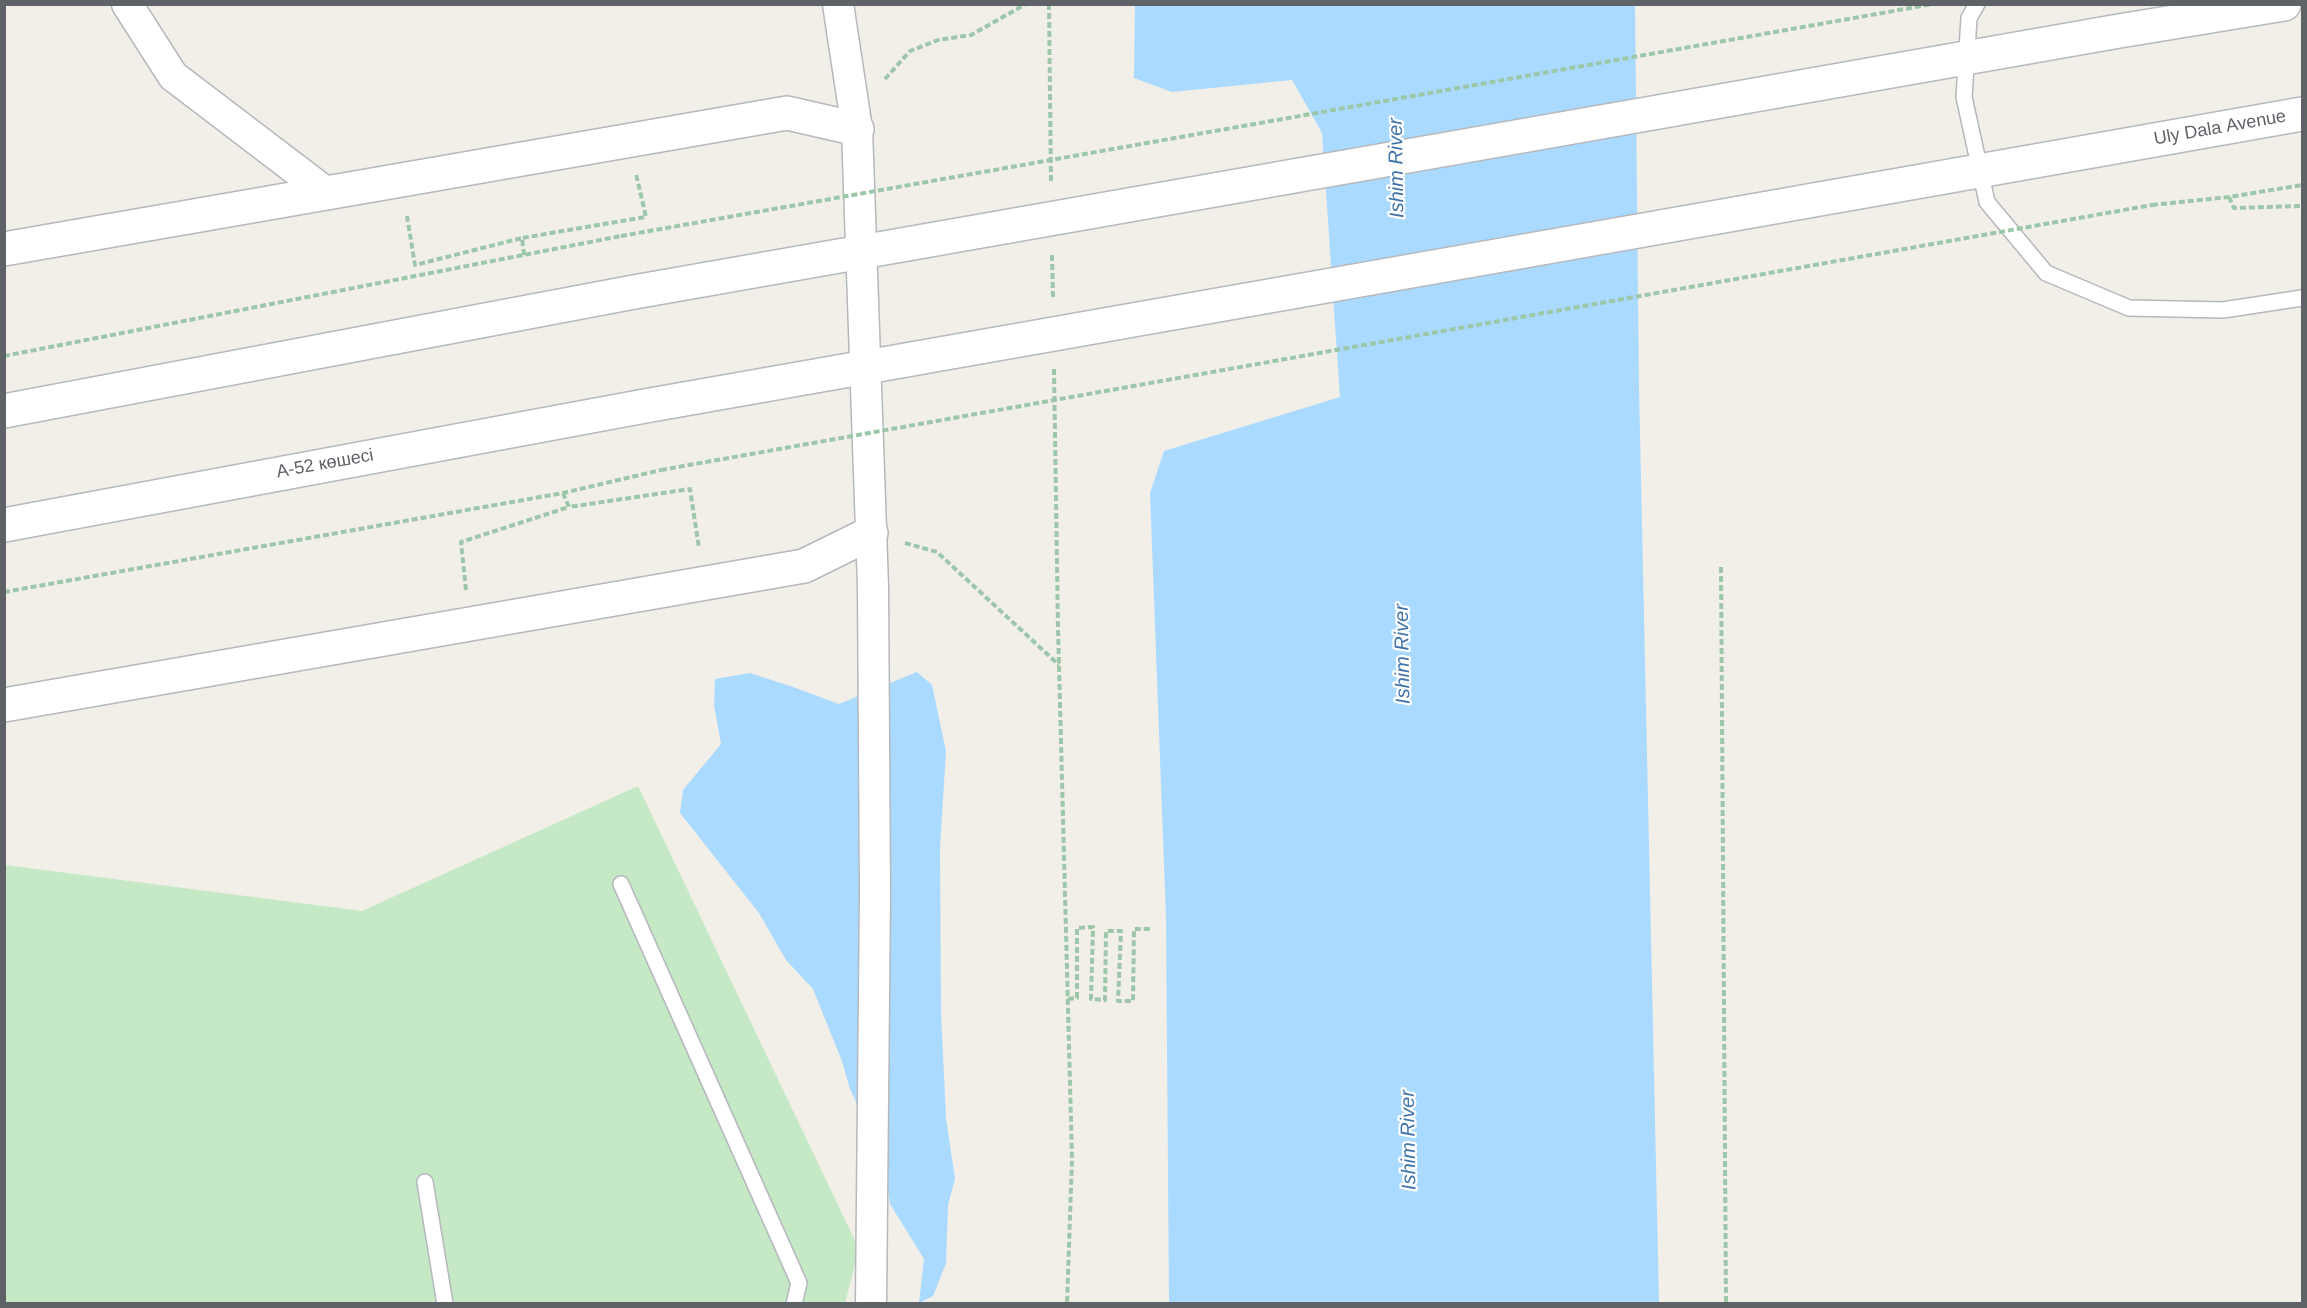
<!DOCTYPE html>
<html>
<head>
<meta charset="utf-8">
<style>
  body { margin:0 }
  #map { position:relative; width:2307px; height:1308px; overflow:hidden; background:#f1efe8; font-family:Arial,sans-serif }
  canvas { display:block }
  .frame { position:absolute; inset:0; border:6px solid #5f6368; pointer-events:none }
</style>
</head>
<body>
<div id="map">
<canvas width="2307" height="1308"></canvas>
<div class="frame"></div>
</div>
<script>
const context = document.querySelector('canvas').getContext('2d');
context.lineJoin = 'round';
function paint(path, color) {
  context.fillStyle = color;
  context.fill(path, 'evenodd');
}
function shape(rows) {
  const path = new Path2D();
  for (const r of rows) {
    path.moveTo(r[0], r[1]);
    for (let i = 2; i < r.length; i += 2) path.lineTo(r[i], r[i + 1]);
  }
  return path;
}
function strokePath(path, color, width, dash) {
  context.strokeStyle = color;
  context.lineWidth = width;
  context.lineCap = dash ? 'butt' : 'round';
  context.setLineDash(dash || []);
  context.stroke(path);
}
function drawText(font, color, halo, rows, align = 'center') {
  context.font = font + ' Arial,sans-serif';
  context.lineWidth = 4.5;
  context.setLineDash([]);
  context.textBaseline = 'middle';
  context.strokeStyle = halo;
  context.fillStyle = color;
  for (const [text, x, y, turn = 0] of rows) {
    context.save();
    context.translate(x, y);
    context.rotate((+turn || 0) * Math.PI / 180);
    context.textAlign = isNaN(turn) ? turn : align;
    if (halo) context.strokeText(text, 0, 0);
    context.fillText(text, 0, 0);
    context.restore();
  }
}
paint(shape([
  [638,786,859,1249,845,1303,5,1304,5,865,362,911]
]), '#c5e8c5');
paint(shape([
  [1135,5,1635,5,1639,388,1659,1303,1169,1303,1166,917,1150,493,1164,451,1340,397,1322,133,1292,80,1172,92,1134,78],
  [917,672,932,685,946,751,940,848,941,1012,946,1118,955,1179,948,1205,946,1263,933,1296,919,1303,924,1259,890,1204,884,1160,850,1089,842,1061,813,989,786,960,759,913,680,813,683,790,721,744,714,705,715,679,750,673,793,687,839,704]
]), '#aadaff');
const service = shape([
  [1977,4,1969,18,1964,97,1987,202,2046,273,2129,308,2223,310,2302,298],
  [621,884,799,1283,794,1304],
  [425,1182,445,1304]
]);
const minor = shape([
  [127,4,173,76,328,194],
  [838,4,857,129,873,587,875,894,871,1304]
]);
const tertiary = shape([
  [4,249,787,113,857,129],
  [4,705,804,566,871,533]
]);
const secondary = shape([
  [4,411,634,292,2119,31,2284,4],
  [4,525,645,406,2302,114]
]);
strokePath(service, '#b5b8bc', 18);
strokePath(minor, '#b5b8bc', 33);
strokePath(tertiary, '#b5b8bc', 36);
strokePath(secondary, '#b6babf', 36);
strokePath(shape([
  [1049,4,1051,184],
  [885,79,910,51,938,40,971,35,1026,4],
  [2229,197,2234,208,2302,206],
  [2152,205,2229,197,2302,185],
  [407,216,415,265,522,238],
  [524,255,522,238,646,217,636,174],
  [1052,255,1053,298],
  [4,356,621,236],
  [1054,369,1058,628,1072,1159,1067,1304],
  [563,493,569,507,690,489,699,548],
  [905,543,937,552,1059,665],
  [1721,567,1726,1304],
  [466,590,461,542,569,507],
  [4,592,563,493,661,470],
  [1068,999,1077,998,1077,928,1093,927,1091,999,1105,1000,1106,931,1121,931,1118,1001,1133,1001,1134,929,1151,929]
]), '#9cc7a9', 4, [6, 3]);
strokePath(service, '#fff', 15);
strokePath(minor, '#fff', 30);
strokePath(tertiary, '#fff', 33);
strokePath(secondary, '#fff', 33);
strokePath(shape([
  [621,236,1933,4],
  [661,470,2152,205]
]), '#9cc7a9', 4, [6, 3]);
drawText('18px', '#5f6368', '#fff', [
  ["Uly Dala Avenue",2220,128,-10],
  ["А-52 көшесі",325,464,-10]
]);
drawText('italic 20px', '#4174aa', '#fff', [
  ["Ishim River",1397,168,-91],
  ["Ishim River",1403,654,-91],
  ["Ishim River",1409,1140,-91]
]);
</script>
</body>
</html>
